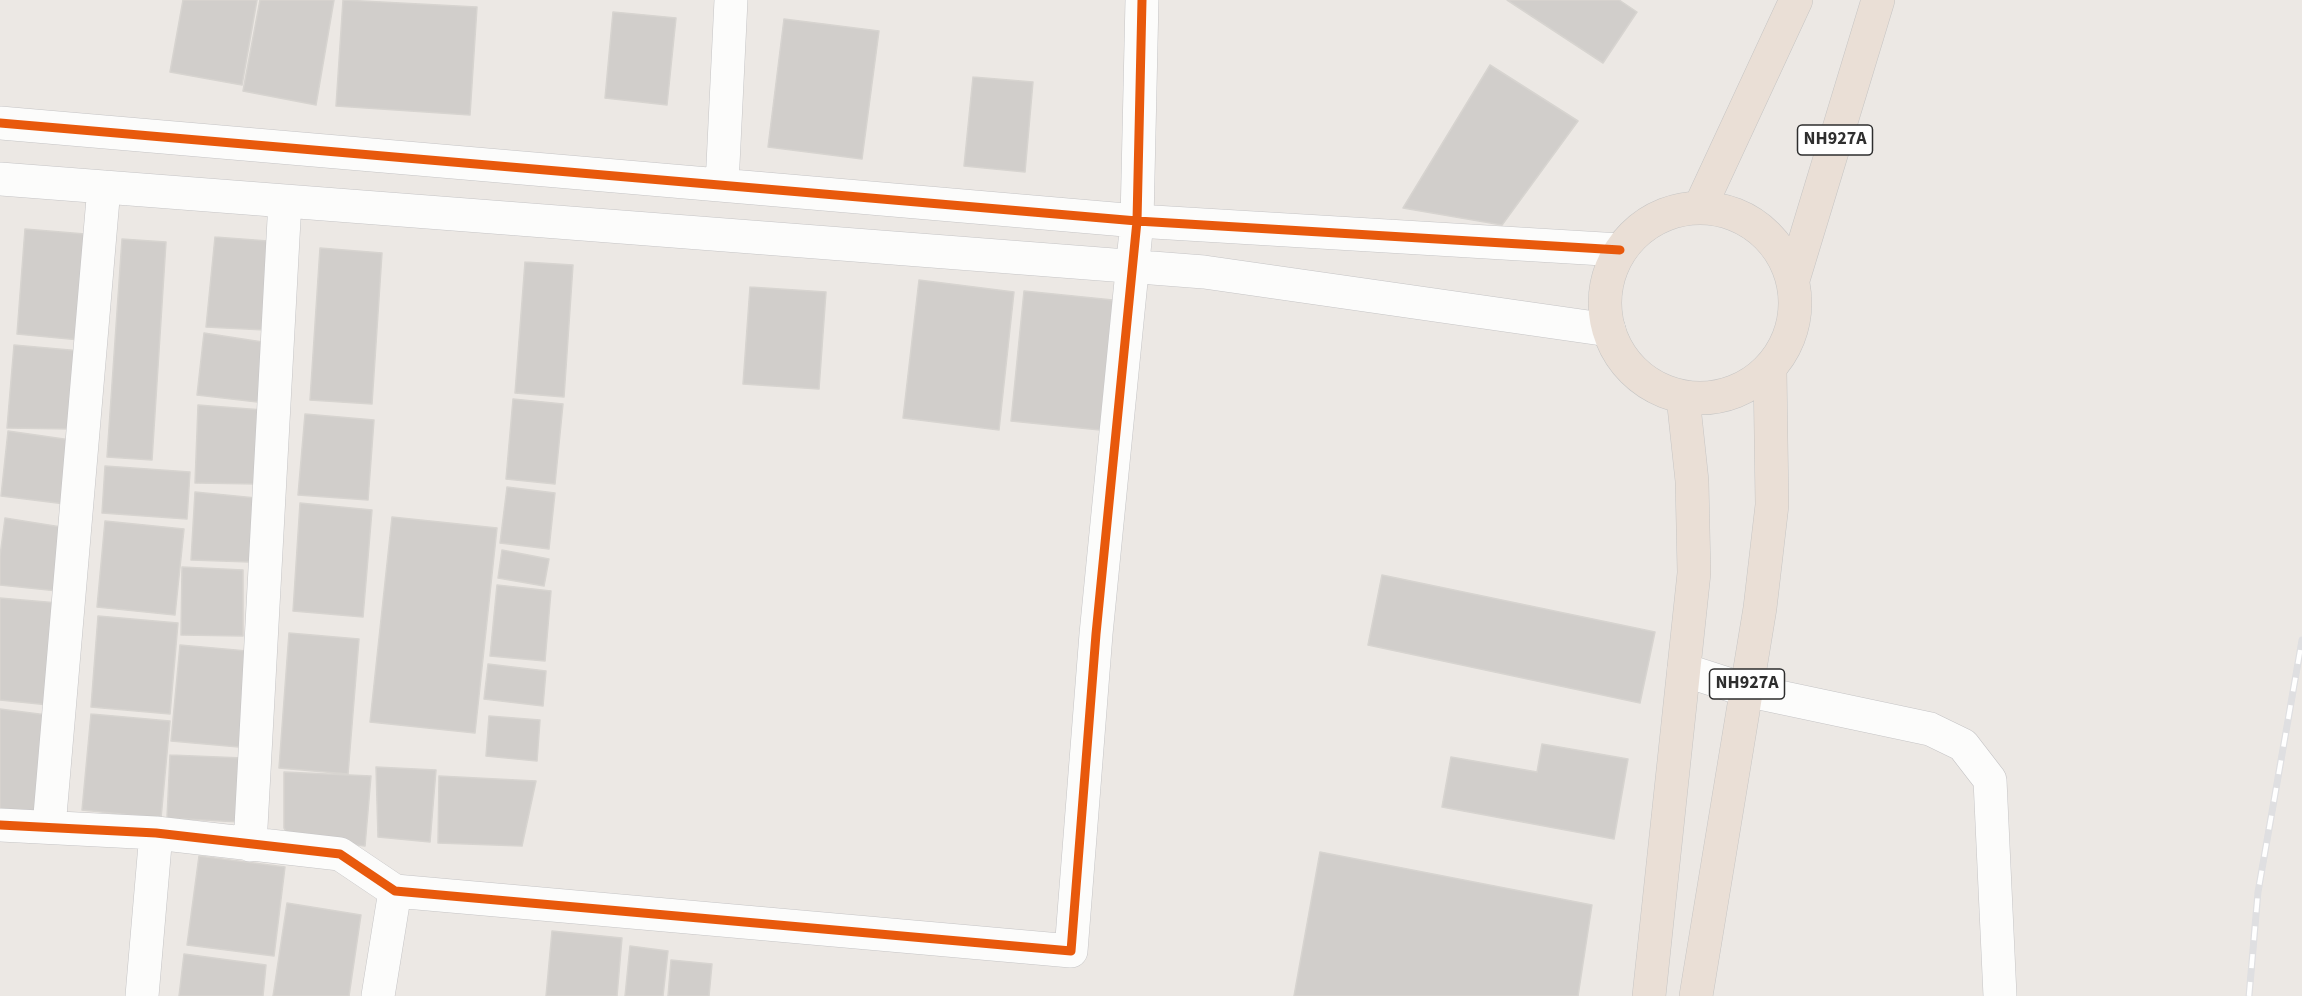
<!DOCTYPE html>
<html>
<head>
<meta charset="utf-8">
<style>
  body { margin:0 }
  canvas { display:block; background:#ece8e4 }
</style>
</head>
<body>
<canvas width="2302" height="996"></canvas>
<script>
const context = document.querySelector('canvas').getContext('2d');
context.lineJoin = 'round';
function paint(path, color) {
  context.fillStyle = color;
  context.fill(path, 'evenodd');
}
function shape(rows) {
  const path = new Path2D();
  for (const r of rows) {
    if (r.length === 3) {
      path.moveTo(r[0] + r[2], r[1]);
      path.arc(r[0], r[1], r[2], 0, 2 * Math.PI);
      continue;
    }
    path.moveTo(r[0], r[1]);
    for (let i = 2; i < r.length; i += 2) path.lineTo(r[i], r[i + 1]);
  }
  return path;
}
function strokePath(path, color, width, dash) {
  context.strokeStyle = color;
  context.lineWidth = width;
  context.lineCap = dash ? 'butt' : 'round';
  context.setLineDash(dash || []);
  context.stroke(path);
}
function drawText(font, color, halo, rows, align = 'center') {
  context.font = font + ' "Source Sans 3",sans-serif';
  context.lineWidth = 4.5;
  context.setLineDash([]);
  context.textBaseline = 'middle';
  context.strokeStyle = halo;
  context.fillStyle = color;
  for (const [text, x, y, turn = 0] of rows) {
    context.save();
    context.translate(x, y);
    context.rotate((+turn || 0) * Math.PI / 180);
    context.textAlign = isNaN(turn) ? turn : align;
    if (halo) context.strokeText(text, 0, 0);
    context.fillText(text, 0, 0);
    context.restore();
  }
}
const building = shape([
  [183,0,257,0,242,85,170,72,183,0],
  [260,0,334,0,316,105,243,91,260,0],
  [343,0,477,7,470,115,336,106,343,0],
  [1507,0,1619,0,1637,12,1603,63,1507,0],
  [613,12,676,18,667,105,605,98,613,12],
  [784,19,879,31,862,159,768,147,784,19],
  [1490,65,1578,121,1502,225,1403,208,1490,65],
  [973,77,1033,82,1025,172,964,166,973,77],
  [25,229,85,234,80,340,17,334,25,229],
  [215,237,268,241,265,330,206,327,215,237],
  [122,239,166,242,152,460,107,457,122,239],
  [320,248,382,253,372,404,310,400,320,248],
  [525,262,573,265,564,397,515,393,525,262],
  [919,280,1014,292,999,430,903,418,919,280],
  [750,287,826,292,819,389,743,384,750,287],
  [1024,291,1113,300,1100,430,1011,421,1024,291],
  [204,333,269,343,266,403,197,395,204,333],
  [14,345,81,351,73,429,7,428,14,345],
  [513,399,563,404,555,484,506,479,513,399],
  [198,405,263,410,258,484,195,483,198,405],
  [305,414,374,420,368,500,298,495,305,414],
  [8,431,71,440,65,504,1,496,8,431],
  [105,466,190,472,187,519,102,513,105,466],
  [507,487,555,493,549,549,500,543,507,487],
  [195,492,256,498,250,562,191,560,195,492],
  [300,503,372,510,363,617,293,611,300,503],
  [392,517,497,528,475,733,370,722,392,517],
  [5,518,61,527,58,591,0,585,0,556,5,518],
  [105,521,184,529,175,615,97,607,105,521],
  [502,550,549,559,544,586,498,578,502,550],
  [182,567,243,570,243,636,181,635,182,567],
  [1382,575,1655,632,1640,703,1368,645,1382,575],
  [497,585,551,591,545,661,490,656,497,585],
  [0,598,58,603,49,705,0,700,0,598],
  [98,616,178,623,170,714,91,707,98,616],
  [289,633,359,639,348,774,279,768,289,633],
  [180,645,247,651,239,747,171,741,180,645],
  [488,664,546,671,543,706,484,699,488,664],
  [0,709,47,715,39,819,0,817,0,709],
  [91,714,170,721,161,818,82,810,91,714],
  [489,716,540,720,537,761,486,756,489,716],
  [1542,744,1628,759,1614,839,1442,807,1451,757,1537,772,1542,744],
  [170,755,243,758,240,822,167,818,170,755],
  [376,767,436,770,430,842,378,837,376,767],
  [284,772,371,776,365,846,290,837,284,828,284,772],
  [439,776,536,781,522,846,438,843,439,776],
  [1320,852,1592,905,1578,996,1294,996,1320,852],
  [199,856,285,867,274,956,187,945,199,856],
  [287,903,361,915,349,996,273,996,287,903],
  [552,931,622,938,617,996,546,996,552,931],
  [630,946,668,951,663,996,625,996,630,946],
  [184,954,266,965,263,996,179,996,184,954],
  [671,960,712,964,709,996,668,996,671,960]
]);
paint(building, '#d1cecb');
strokePath(building, '#d7d4d0', 1.5);
const minor = shape([
  [0,123,1137,221,1620,250],
  [0,179,1204,272,1609,330],
  [722,185,731,0],
  [1684,670,1746,690,1930,729,1963,745,1990,780,2000,996],
  [0,825,156,833,340,854,395,891,1071,951,1096,634,1137,221,1142,0],
  [49,827,104,187],
  [250,845,285,201],
  [142,996,156,833],
  [378,996,395,891]
]);
const highway = shape([
  [1700,207,1796,0],
  [1700,303,95],
  [1793,280,1878,0],
  [1649,996,1694,573,1692,481,1683,397],
  [1696,996,1760,608,1772,505,1770,369]
]);
strokePath(minor, '#c5c4c5', 34);
strokePath(highway, '#c6c5c4', 34);
strokePath(minor, '#fcfcfb', 33);
strokePath(highway, '#eadfd6', 33);
const rail = shape([
  [2249,996,2258,892,2302,640]
]);
strokePath(rail, '#dfdfe1', 7);
strokePath(rail, '#fff', 4.5, [14]);
strokePath(shape([
  [0,123,1137,221,1620,250],
  [0,825,156,833,340,854,395,891,1071,951,1096,634,1137,221,1142,0]
]), '#e8590c', 9);
for (const [x, y, w] of [
  [1835,140,75],
  [1747,684,75]
]) {
  const box = new Path2D();
  box.roundRect(x - w / 2, y - 15, w, 30, 4.5);
  context.fillStyle = '#fff';
  context.fill(box);
  strokePath(box, '#2e2e2e', 1.5);
}
drawText('bold 18px', '#2e2e2e', null, [
  ["NH927A",1835,140],
  ["NH927A",1747,684]
]);
</script>
</body>
</html>
